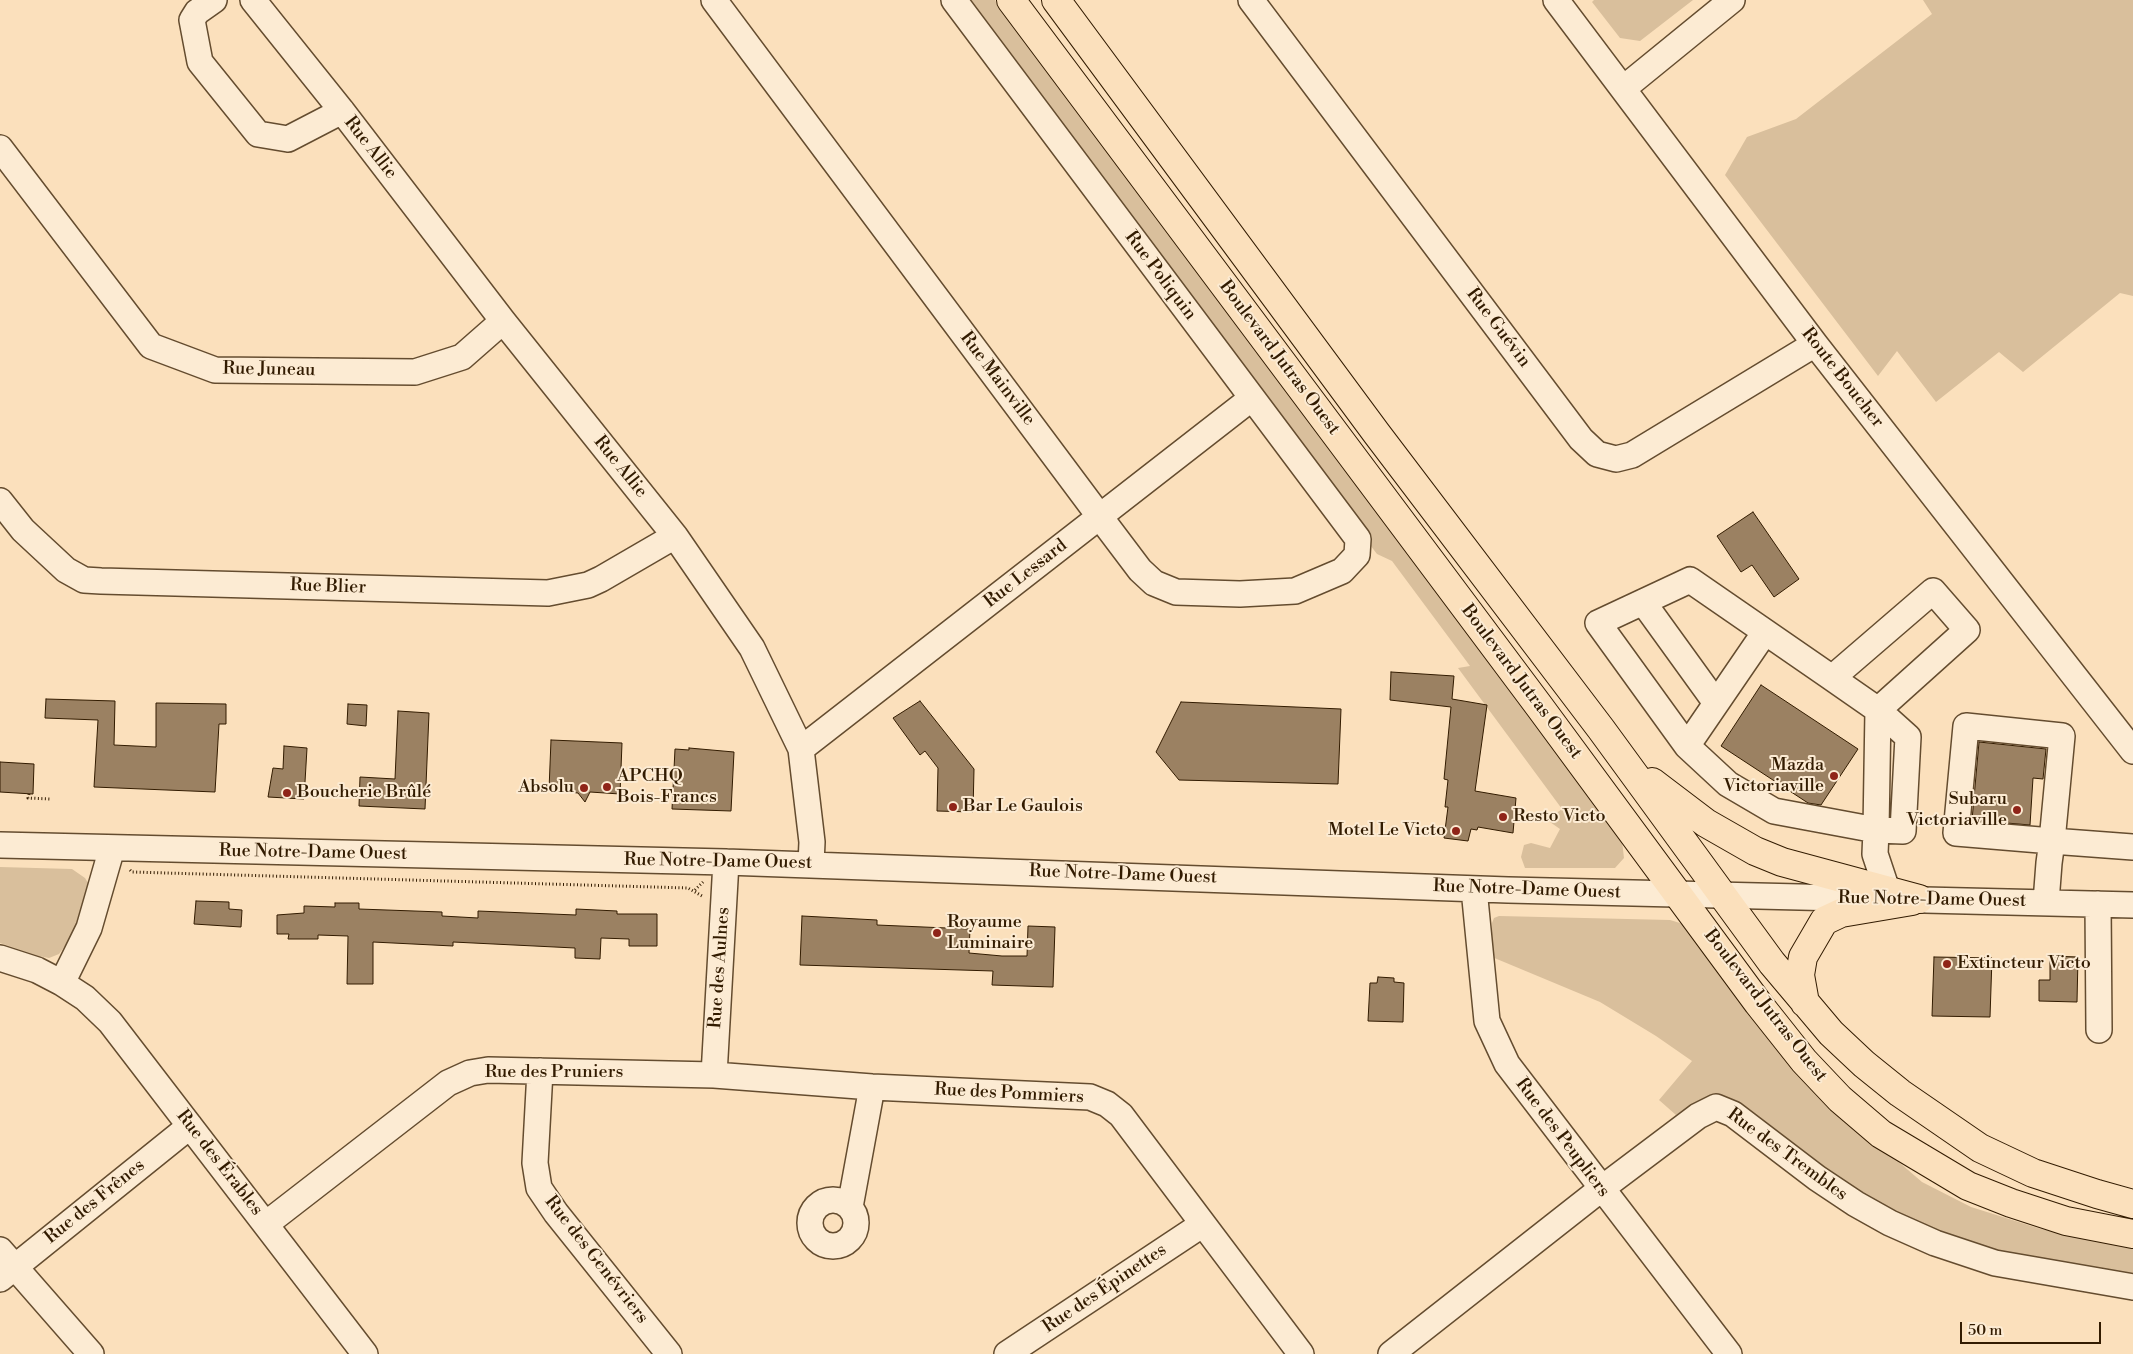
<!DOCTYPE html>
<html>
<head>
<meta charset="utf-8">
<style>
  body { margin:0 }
  #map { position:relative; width:2133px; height:1354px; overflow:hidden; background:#fbe0bc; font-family:"Libre Bodoni",serif }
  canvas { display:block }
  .scale { position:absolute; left:1960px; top:1322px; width:141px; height:22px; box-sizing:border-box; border:2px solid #321b00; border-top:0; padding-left:6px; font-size:15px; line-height:18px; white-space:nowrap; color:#321b00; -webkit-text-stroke:4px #fcebd3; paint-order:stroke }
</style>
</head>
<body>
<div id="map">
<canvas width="2133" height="1354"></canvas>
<div class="scale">50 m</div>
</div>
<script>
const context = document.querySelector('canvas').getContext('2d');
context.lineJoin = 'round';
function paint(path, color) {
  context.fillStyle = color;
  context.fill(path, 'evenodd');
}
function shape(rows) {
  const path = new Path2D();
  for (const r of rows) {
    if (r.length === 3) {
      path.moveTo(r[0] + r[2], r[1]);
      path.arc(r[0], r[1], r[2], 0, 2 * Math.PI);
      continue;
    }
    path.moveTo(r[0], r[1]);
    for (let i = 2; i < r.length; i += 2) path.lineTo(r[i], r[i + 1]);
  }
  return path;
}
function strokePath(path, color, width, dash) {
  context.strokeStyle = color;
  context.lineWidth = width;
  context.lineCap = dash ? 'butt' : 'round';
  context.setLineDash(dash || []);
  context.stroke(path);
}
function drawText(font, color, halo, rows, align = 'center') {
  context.font = font + ' "Libre Bodoni",serif';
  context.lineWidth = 4;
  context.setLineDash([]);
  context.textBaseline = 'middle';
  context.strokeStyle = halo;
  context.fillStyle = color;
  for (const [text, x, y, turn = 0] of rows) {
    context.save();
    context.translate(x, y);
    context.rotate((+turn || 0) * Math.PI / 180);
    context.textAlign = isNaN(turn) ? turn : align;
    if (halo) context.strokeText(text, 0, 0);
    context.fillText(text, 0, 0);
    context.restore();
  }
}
paint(shape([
  [963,0,995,0,996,2,1622,841,1624,858,1615,868,1525,868,1521,857,1524,845,1531,843,1550,848,1560,829,1547,820,1562,809,1458,668,1470,666,1392,561,1377,554,1311,468],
  [1594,0,1693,0,1640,41,1620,38,1592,2],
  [1923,0,2133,0,2133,296,2120,293,2023,372,1999,352,1936,402,1897,351,1878,376,1725,175,1747,137,1796,119,1932,14],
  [0,867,72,869,85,878,90,886,86,906,70,939,59,954,49,958,39,956,0,943],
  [1499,916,1670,920,1680,923,1692,931,1858,1127,1922,1182,1971,1207,2041,1229,2133,1246,2133,1276,2004,1254,1942,1235,1893,1211,1853,1189,1785,1139,1711,1097,1697,1102,1676,1115,1659,1100,1692,1061,1656,1036,1600,1002,1492,957,1492,923,1494,918]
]), '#d9bf9c');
const building = shape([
  [1753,512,1799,579,1774,597,1752,565,1741,572,1717,536,1753,512],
  [1391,672,1454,676,1452,699,1487,705,1475,791,1516,798,1513,833,1478,827,1477,830,1471,829,1468,841,1444,838,1448,807,1445,807,1448,780,1444,779,1451,707,1390,700,1391,672],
  [1761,685,1858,749,1821,805,1808,803,1721,746,1761,685],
  [46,699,115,701,114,745,156,747,156,703,226,704,226,724,219,724,215,792,94,787,98,720,45,718,46,699],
  [920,701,974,769,973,812,937,811,938,768,925,751,920,755,893,718,920,701],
  [1181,702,1341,709,1338,784,1179,780,1156,752,1181,702],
  [348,704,367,705,366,726,347,724,348,704],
  [398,711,429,713,425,809,359,806,360,777,395,779,398,711],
  [551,740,622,743,620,794,590,792,585,802,578,793,549,790,551,740],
  [1979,742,2046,749,2043,779,2033,778,2030,825,1972,820,1979,742],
  [284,746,307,748,304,799,268,797,273,768,283,769,284,746],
  [689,748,734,752,731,811,672,809,675,749,689,750,689,748],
  [0,762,34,764,33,794,0,792,0,762],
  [196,901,229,902,229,909,242,910,241,927,194,924,196,901],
  [335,903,359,903,359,909,442,912,442,916,478,918,478,911,576,915,576,909,617,911,617,914,657,914,657,946,629,946,629,939,601,938,600,959,575,958,575,948,453,942,453,946,373,942,373,984,347,984,348,936,318,935,318,939,288,939,289,934,277,934,277,915,304,913,304,906,335,907,335,903],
  [802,916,877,920,877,925,970,929,969,953,1002,956,1027,956,1028,926,1055,927,1053,987,992,985,993,971,800,965,802,916],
  [2050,956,2078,957,2077,1002,2039,1001,2039,980,2050,980,2050,956],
  [1934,957,1992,958,1990,1017,1932,1016,1934,957],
  [1378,977,1394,978,1394,982,1404,983,1403,1022,1368,1021,1370,983,1377,983,1378,977]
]);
paint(building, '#9b8162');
strokePath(building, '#321b00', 1);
const minor = shape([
  [214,0,197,12,192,20,200,62,258,134,288,139,342,111],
  [253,0,342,111,503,321,675,536,752,648,801,749,812,842,811,864],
  [714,0,1100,517,1140,570,1154,583,1176,592,1240,594,1295,591,1342,571,1357,555,1358,539,954,0],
  [1251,0,1581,439,1597,454,1616,459,1632,455,1815,344],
  [1556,0,1815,344,2133,751],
  [1624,88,1732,0],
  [0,148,151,346,215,370,415,372,462,357,503,321],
  [0,501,23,530,66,570,84,580,101,581,548,593,588,585,601,579,675,536],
  [1643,602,1716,703],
  [1832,678,1878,710,1908,737,1903,831,1876,830,1774,811,1728,784,1687,746,1598,623,1690,580,1832,678,1933,591,1967,630,1878,710,1876,830,1875,854,1887,890],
  [1687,746,1765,632],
  [801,749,1252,398],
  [0,845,726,862,1508,890,2133,905],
  [1474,889,1487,1021,1507,1064,1729,1354],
  [2046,902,2049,863,2052,841,2062,736,1966,726,1956,833,2052,841,2133,847],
  [2098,904,2099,1030],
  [0,958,37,970,62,983,85,998,110,1022,365,1354],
  [62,983,89,928,112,848],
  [540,1071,535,1163,539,1188,556,1213,669,1354],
  [714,1075,726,862],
  [833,1223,23],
  [850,1207,872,1087],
  [266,1224,448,1083,470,1073,488,1070,714,1075,872,1087,1090,1097,1107,1104,1121,1115,1301,1354],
  [0,1250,91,1354],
  [0,1279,190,1126],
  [1007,1354,1203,1224],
  [1391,1354,1601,1189,1698,1116,1716,1107,1733,1114,1817,1178,1856,1204,1890,1223,1935,1243,1995,1263,2133,1287]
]);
const major = shape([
  [1011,0,1539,706,1758,1003,1804,1061,1840,1099,1881,1134,1968,1186,2011,1203,2066,1221,2133,1234],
  [1056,0,1377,434,1601,729,1772,963,1831,1033,1864,1064,1900,1093,1980,1148,2033,1173,2097,1194,2133,1204],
  [1652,782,1706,823,1755,851,1782,862,1919,899],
  [1805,1003,1800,975,1803,957,1824,921,1841,913,1912,901]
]);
strokePath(minor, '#644c2f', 28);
strokePath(major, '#321b00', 30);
strokePath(shape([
  [29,794,28,798,50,799],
  [130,870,132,872,688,888,702,896],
  [695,890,703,882]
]), '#321b00', 3, [1, 2.5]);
strokePath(minor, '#fcebd3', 25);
strokePath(major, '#fbe0bc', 28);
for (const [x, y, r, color] of [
  [1834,776,5,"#8f2418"],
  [607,787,5,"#8f2418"],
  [584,788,5,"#8f2418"],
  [287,793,5,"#8f2418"],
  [953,807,5,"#8f2418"],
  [2017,810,5,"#8f2418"],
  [1503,817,5,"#8f2418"],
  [1456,831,5,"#8f2418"],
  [937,933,5,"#8f2418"],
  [1947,964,5,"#8f2418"]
]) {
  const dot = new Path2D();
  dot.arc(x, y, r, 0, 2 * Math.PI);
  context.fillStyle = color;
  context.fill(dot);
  strokePath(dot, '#fcebd3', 2);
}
drawText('18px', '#321b00', '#fcebd3', [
  ["Rue Allie",370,148,52],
  ["Rue Poliquin",1160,276,53],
  ["Rue Guévin",1498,328,53],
  ["Boulevard Jutras Ouest",1279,358,53],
  ["Rue Juneau",269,370,1],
  ["Route Boucher",1842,378,52],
  ["Rue Mainville",997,379,53],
  ["Rue Allie",620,467,51],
  ["Rue Lessard",1026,574,-38],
  ["Rue Blier",328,587,2],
  ["Boulevard Jutras Ouest",1521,682,53],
  ["Rue Notre-Dame Ouest",313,853,1],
  ["Rue Notre-Dame Ouest",718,862,1],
  ["Rue Notre-Dame Ouest",1123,875,2],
  ["Rue Notre-Dame Ouest",1527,890,2],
  ["Rue Notre-Dame Ouest",1932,900,1],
  ["Rue des Aulnes",720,968,-86],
  ["Boulevard Jutras Ouest",1765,1006,52],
  ["Rue des Pruniers",554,1073],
  ["Rue des Pommiers",1009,1094,3],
  ["Rue des Peupliers",1562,1138,53],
  ["Rue des Trembles",1787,1155,36],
  ["Rue des Érables",219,1163,52],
  ["Rue des Frênes",95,1202,-39],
  ["Rue des Genévriers",596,1260,52],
  ["Rue des Épinettes",1105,1289,-34]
]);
drawText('18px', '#321b00', '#fcebd3', [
  ["Mazda",1824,766,"right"],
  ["Victoriaville",1824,787,"right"],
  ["APCHQ",617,777],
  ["Bois-Francs",617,798],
  ["Absolu",574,788,"right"],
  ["Boucherie Brûlé",297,793],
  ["Subaru",2007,800,"right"],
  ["Victoriaville",2007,821,"right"],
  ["Bar Le Gaulois",963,807],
  ["Resto Victo",1513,817],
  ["Motel Le Victo",1446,831,"right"],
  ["Royaume",947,923],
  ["Luminaire",947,944],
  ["Extincteur Victo",1957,964]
], 'left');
</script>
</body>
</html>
